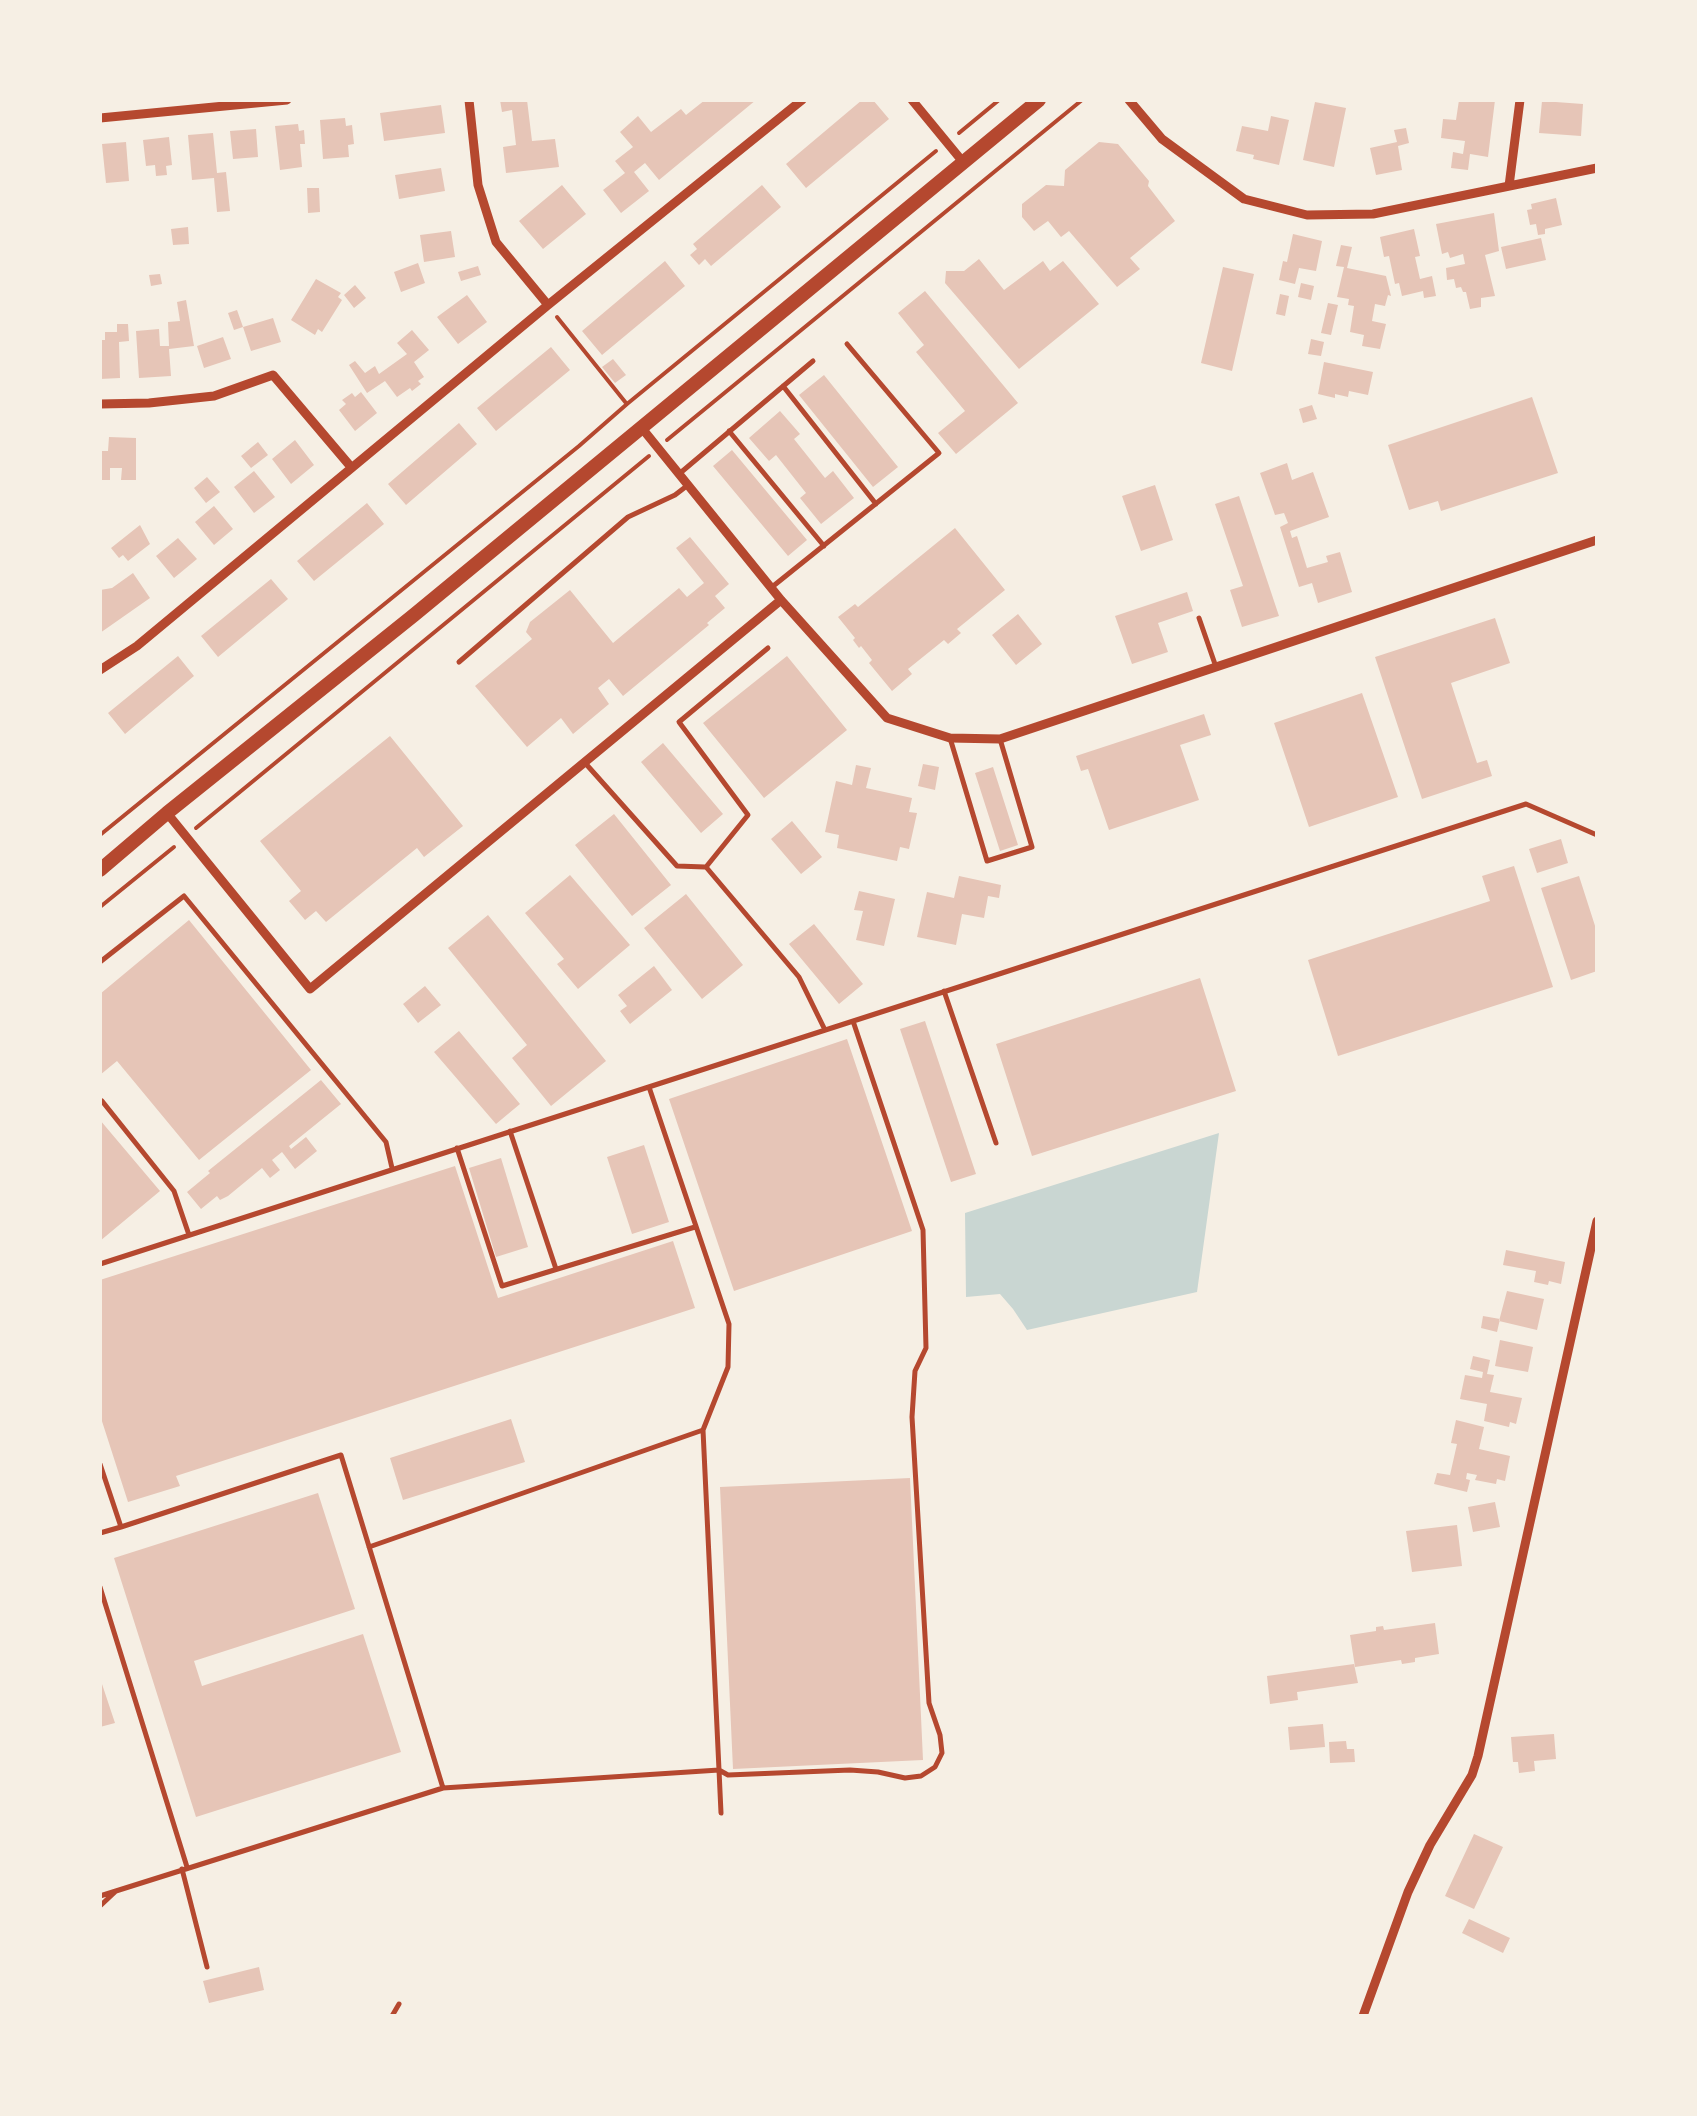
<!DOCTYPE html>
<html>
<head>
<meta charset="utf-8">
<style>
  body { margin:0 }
  #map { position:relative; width:1697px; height:2116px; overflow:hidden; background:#f6efe4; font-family:"Noto Sans",sans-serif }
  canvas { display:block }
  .frame { position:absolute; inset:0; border:102px solid #f6efe4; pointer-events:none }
</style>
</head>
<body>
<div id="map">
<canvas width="1697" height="2116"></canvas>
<div class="frame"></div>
</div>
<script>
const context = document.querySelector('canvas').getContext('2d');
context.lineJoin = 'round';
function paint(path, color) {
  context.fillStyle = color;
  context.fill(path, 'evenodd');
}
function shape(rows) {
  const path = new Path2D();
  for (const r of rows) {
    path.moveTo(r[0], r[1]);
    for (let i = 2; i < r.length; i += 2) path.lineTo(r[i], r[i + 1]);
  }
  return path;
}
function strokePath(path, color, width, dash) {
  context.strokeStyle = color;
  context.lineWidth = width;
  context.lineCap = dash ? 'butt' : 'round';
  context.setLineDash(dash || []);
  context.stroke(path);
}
paint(shape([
  [1219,1133,1197,1292,1027,1330,1013,1309,1000,1294,966,1297,965,1213]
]), '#c9d6d2');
paint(shape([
  [500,100,527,100,532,141,555,139,559,167,506,173,503,147,516,145,512,110,502,112],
  [705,100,756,100,659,180,645,163,634,172,649,191,621,213,603,190,625,173,615,161,633,147,620,132,638,116,651,132,681,109,686,115],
  [862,100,873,100,889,119,806,188,786,164],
  [1459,100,1495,100,1488,157,1470,154,1468,170,1451,168,1453,152,1463,154,1465,141,1441,138,1443,119,1456,120],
  [1542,101,1583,104,1581,136,1539,133],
  [1315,102,1346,108,1334,167,1303,160],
  [441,105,445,133,384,141,380,113],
  [1271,116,1289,120,1279,165,1253,159,1254,155,1236,151,1242,126,1268,131],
  [345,118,346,126,352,125,354,144,348,145,349,157,323,159,320,120],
  [298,124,299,131,304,130,305,144,300,144,302,167,280,170,275,126],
  [1406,128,1409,143,1398,146,1402,170,1376,175,1370,148,1397,142,1394,130],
  [256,129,258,157,233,159,230,131],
  [213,133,217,173,226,172,230,211,217,212,214,178,192,180,188,135],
  [169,137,172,165,166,166,167,175,156,176,155,165,146,166,143,140],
  [126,142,129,181,106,183,102,144],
  [1099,142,1118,144,1149,181,1148,186,1175,221,1130,258,1140,269,1117,287,1069,231,1061,237,1048,221,1034,231,1022,217,1022,204,1046,185,1064,186,1065,170],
  [441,168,445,191,399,199,395,175],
  [562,185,586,214,543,249,519,221],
  [762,185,781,207,711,266,705,259,699,265,690,255,697,249,693,244],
  [307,188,319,188,320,212,308,213],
  [1556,198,1562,225,1545,229,1545,234,1538,235,1536,224,1530,225,1527,210,1532,209,1531,204],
  [1494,213,1499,251,1485,255,1495,296,1481,298,1481,307,1470,309,1466,292,1463,292,1461,287,1456,288,1454,279,1447,280,1446,268,1465,264,1463,254,1450,258,1448,252,1442,254,1436,224],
  [188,227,189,244,173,245,171,229],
  [1414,229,1420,256,1415,257,1420,279,1432,276,1436,296,1424,298,1423,291,1402,296,1399,283,1395,284,1389,256,1384,257,1380,237],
  [451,231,455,257,424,262,420,235],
  [1293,234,1322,241,1316,271,1299,268,1295,284,1279,280,1283,261,1287,262],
  [1541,238,1546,260,1506,269,1501,247],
  [1341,245,1352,247,1347,268,1386,276,1391,296,1388,295,1385,306,1375,304,1372,321,1386,324,1380,349,1362,346,1364,335,1350,332,1354,306,1348,305,1349,299,1337,297,1344,267,1336,266],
  [979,259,1004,290,1043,261,1050,271,1063,261,1099,304,1019,369,945,283,946,271,964,271],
  [665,261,685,286,602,355,582,331],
  [418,263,425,283,401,292,394,272],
  [478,266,481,275,461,281,458,272],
  [1223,267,1254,274,1232,371,1201,363],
  [160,274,162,284,151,286,149,275],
  [316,279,341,293,338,297,342,300,322,332,318,329,315,335,291,320],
  [1301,283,1314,286,1311,300,1298,297],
  [355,285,366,298,354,308,344,295],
  [925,291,1018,403,956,454,938,433,965,411,916,352,924,345,898,313],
  [1280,294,1289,296,1285,316,1276,314],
  [467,295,487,322,458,344,437,317],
  [186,300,194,346,169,349,171,376,139,378,136,331,159,329,160,346,169,346,168,322,180,321,177,302],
  [1328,303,1338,305,1331,335,1321,333],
  [237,310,243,327,234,330,228,313],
  [273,318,281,342,251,351,243,327],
  [117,324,128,324,129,341,119,342,120,378,100,379,100,340,105,340,105,332,117,332],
  [412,330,429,350,414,362,424,377,418,381,421,384,412,391,410,388,397,397,385,381,367,393,349,365,355,361,365,373,375,366,379,374,407,354,397,343],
  [223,337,231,359,204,368,197,346],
  [1311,339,1324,342,1321,356,1308,354],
  [551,347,570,370,496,431,477,408],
  [613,359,626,375,615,383,602,367],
  [1324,362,1373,372,1368,395,1349,391,1348,397,1335,394,1335,398,1318,394],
  [824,375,898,467,873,487,799,395],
  [361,392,377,413,355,431,339,410,346,404,342,400,352,393,355,397],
  [1532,397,1558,473,1441,511,1438,501,1409,510,1388,445],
  [1312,405,1317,419,1303,423,1299,409],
  [780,411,800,434,794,439,825,478,833,471,854,498,821,524,800,498,806,493,776,455,769,461,749,438],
  [459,423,477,444,406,505,388,484],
  [109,437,136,438,136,480,121,480,122,468,110,468,110,480,100,480,100,451,108,451],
  [295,440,314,465,291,484,272,459],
  [258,442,268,455,251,468,241,456],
  [732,450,807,540,788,556,713,466],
  [1287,463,1292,480,1313,472,1329,517,1290,531,1292,538,1297,536,1307,568,1328,562,1326,556,1340,552,1352,592,1318,603,1312,583,1299,587,1280,527,1288,523,1284,513,1275,515,1260,473],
  [254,471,275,497,254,513,234,487],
  [207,477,220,492,206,503,194,488],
  [1155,485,1173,540,1141,551,1122,496],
  [1239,496,1279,616,1242,627,1230,590,1243,586,1215,504],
  [367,503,384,524,314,581,297,561],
  [214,506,233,529,214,545,195,522],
  [140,525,150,544,128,561,123,555,119,558,111,548],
  [955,528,1005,590,957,629,961,633,948,644,944,640,908,669,912,674,892,691,869,663,872,660,861,646,859,648,853,640,855,638,838,617,855,604,858,607],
  [690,537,729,584,715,596,725,608,707,623,709,625,623,696,609,679,598,688,609,704,573,734,561,718,527,747,475,686,532,639,526,632,530,622,570,590,613,643,679,588,687,597,704,583,676,548],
  [178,538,197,559,174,578,156,556],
  [133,573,150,598,100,633,100,590,112,588],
  [271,579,288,599,218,657,201,636],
  [1187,592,1193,611,1158,623,1168,652,1132,664,1115,616],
  [1018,614,1042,644,1016,665,992,635],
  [1495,618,1510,663,1451,683,1477,763,1487,760,1492,776,1422,799,1375,657],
  [178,656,194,676,125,734,108,713],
  [787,656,847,730,764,798,703,723],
  [1362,693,1398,797,1309,827,1274,723],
  [1204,714,1211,735,1180,745,1199,800,1109,830,1088,769,1081,771,1076,756],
  [390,736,463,826,424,857,417,848,326,922,316,911,305,920,289,901,301,891,260,841],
  [663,743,723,814,701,833,641,762],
  [923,764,939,767,935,790,918,786],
  [856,765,871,768,866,788,912,798,909,812,917,813,909,849,900,847,897,861,837,848,839,835,825,832,836,781,852,785],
  [993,767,1018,845,1000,851,975,773],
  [614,814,671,885,632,916,575,845],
  [792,821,822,857,801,874,771,839],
  [1561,839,1568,863,1537,873,1529,849],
  [1514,866,1553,987,1338,1056,1308,960,1490,901,1482,876],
  [570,875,630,945,578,989,557,964,564,959,525,913],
  [959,876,1001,885,999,898,988,896,984,918,962,914,956,945,917,937,927,892,954,898],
  [1579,876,1597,932,1597,971,1571,980,1541,888],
  [859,891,895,899,884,946,856,940,863,911,854,910],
  [686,894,743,965,702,999,644,928],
  [488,915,606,1061,551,1106,512,1058,527,1045,448,948],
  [189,920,311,1070,199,1160,117,1061,100,1075,100,994],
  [814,924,863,984,839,1004,789,944],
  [654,966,672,990,630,1024,620,1011,627,1006,618,995],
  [1200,978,1236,1091,1032,1156,996,1044],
  [425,986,441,1005,418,1023,403,1004],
  [925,1021,976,1174,951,1182,900,1029],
  [459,1031,520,1104,496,1124,434,1052],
  [847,1039,912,1231,734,1291,669,1099],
  [321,1080,341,1104,289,1146,291,1149,306,1137,317,1151,295,1169,282,1152,272,1160,280,1170,270,1178,262,1168,228,1196,220,1200,217,1196,201,1209,187,1192,210,1173,208,1171],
  [100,1120,160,1191,100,1241],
  [644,1145,669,1222,632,1234,607,1157],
  [501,1158,528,1247,496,1257,469,1168],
  [455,1166,498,1298,673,1241,695,1308,176,1476,180,1486,128,1502,100,1415,100,1280],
  [1506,1250,1565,1262,1561,1284,1549,1281,1548,1285,1534,1282,1536,1271,1503,1265],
  [1507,1291,1544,1299,1537,1330,1499,1321],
  [1483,1316,1500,1319,1497,1332,1481,1328],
  [1500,1340,1533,1347,1528,1372,1495,1366],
  [1473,1356,1490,1360,1487,1374,1494,1375,1490,1392,1522,1398,1516,1424,1510,1422,1509,1427,1484,1421,1487,1404,1460,1399,1465,1375,1482,1378,1483,1372,1470,1369],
  [511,1419,525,1462,403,1500,390,1458],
  [1456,1420,1484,1427,1479,1449,1510,1456,1505,1481,1497,1479,1496,1484,1475,1480,1477,1475,1467,1473,1466,1479,1470,1480,1467,1492,1434,1484,1437,1473,1450,1475,1457,1444,1451,1443],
  [910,1478,923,1760,733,1769,720,1487],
  [318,1493,355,1609,194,1661,202,1686,363,1634,401,1752,196,1817,114,1558],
  [1495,1502,1500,1527,1473,1532,1468,1507],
  [1457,1525,1462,1566,1412,1572,1406,1531],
  [1435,1623,1439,1654,1415,1658,1415,1662,1402,1664,1401,1660,1355,1667,1350,1635,1376,1631,1376,1627,1383,1626,1384,1630],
  [1354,1664,1358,1683,1297,1692,1298,1700,1270,1704,1267,1676],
  [100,1678,115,1723,100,1727],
  [1323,1724,1325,1747,1290,1750,1288,1727],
  [1554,1734,1556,1759,1534,1761,1535,1771,1519,1773,1518,1762,1513,1762,1511,1737],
  [1346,1741,1347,1749,1354,1749,1355,1762,1330,1763,1329,1742],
  [1474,1834,1503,1847,1474,1909,1445,1896],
  [1469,1919,1510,1938,1503,1953,1462,1933],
  [259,1967,264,1990,209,2003,203,1981]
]), '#e6c5b7');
strokePath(shape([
  [959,133,999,100],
  [557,317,626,403],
  [667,440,1082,100],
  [196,828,649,456],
  [100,835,579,446,627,404,936,151],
  [100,907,174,847]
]), '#b5482f', 4);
strokePath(shape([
  [783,386,876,504],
  [729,431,824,546],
  [679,474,813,361],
  [772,587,939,453,847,344],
  [1199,618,1216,667],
  [768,648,679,722,748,815,706,867,799,977,825,1030],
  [459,662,628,517,675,495,688,485],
  [950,738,987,861,1032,847,1000,739],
  [586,764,677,866,705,867],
  [100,962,184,896,386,1142,392,1168],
  [944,991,996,1143],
  [100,1103,102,1101,174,1191,189,1235],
  [510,1131,556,1269],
  [457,1148,502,1286,695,1227],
  [100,1264,1526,804,1597,835],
  [100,1464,121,1527,100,1533],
  [121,1527,341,1455,443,1788],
  [369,1547,703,1430,728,1367,729,1324,649,1087],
  [100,1587,187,1867],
  [721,1813,719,1770,728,1775,850,1770,878,1772,905,1778,921,1776,935,1767,942,1753,940,1735,929,1703,912,1417,915,1371,926,1348,923,1230,853,1021],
  [182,1869,207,1967],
  [100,1896,443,1788,719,1770,703,1430],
  [100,1906,116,1891],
  [392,2016,399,2004]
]), '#b5482f', 5);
strokePath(shape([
  [469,100,478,185,496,242,548,305],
  [912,100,963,162],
  [1129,100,1162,139,1244,199,1307,215,1373,214,1597,168],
  [100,118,287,100],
  [1509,186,1520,100],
  [100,404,149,403,214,396,273,375,351,467],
  [641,427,781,600,887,718,950,738,1000,739,1597,540],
  [100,670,137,646,548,305,802,100],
  [167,813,310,989,781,600],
  [1363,2016,1408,1892,1430,1845,1472,1775,1478,1756,1597,1221]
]), '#b5482f', 9);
strokePath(shape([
  [100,870,167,813,414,615,1039,100]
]), '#b5482f', 14);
</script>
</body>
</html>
